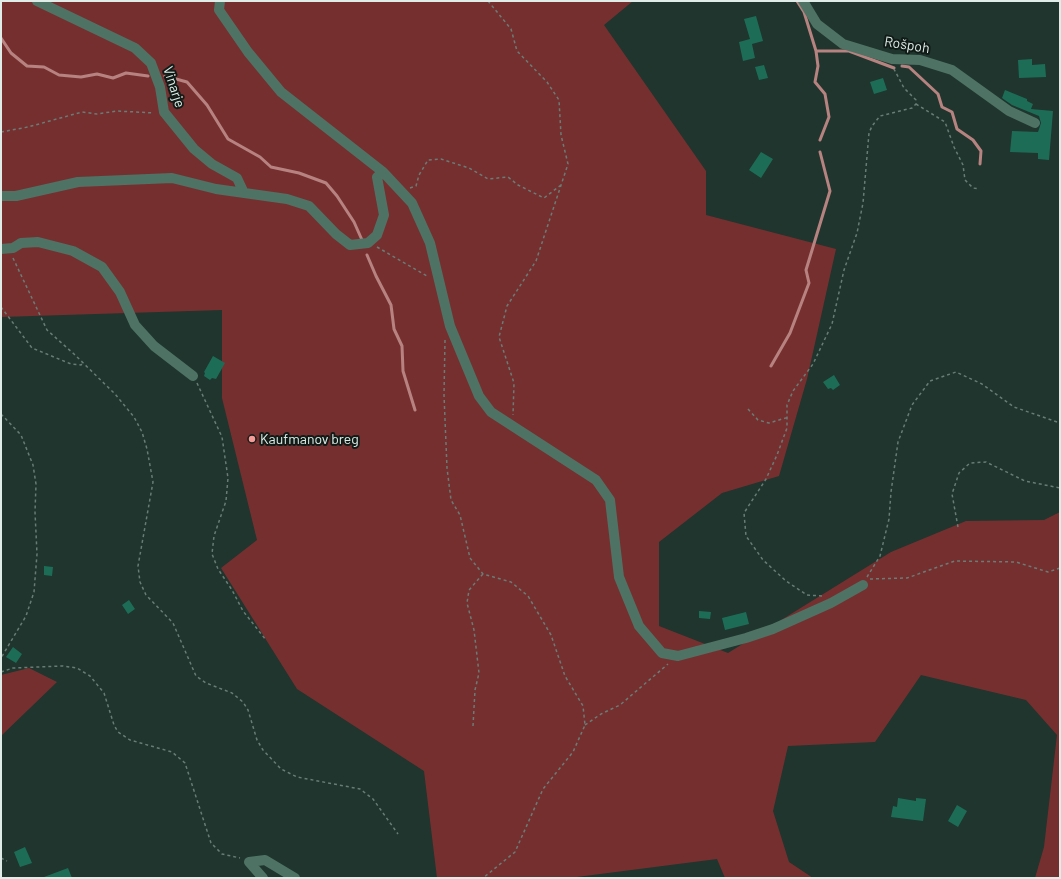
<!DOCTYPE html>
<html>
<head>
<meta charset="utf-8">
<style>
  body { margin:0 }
  #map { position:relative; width:1061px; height:879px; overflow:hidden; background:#1f352e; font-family:Barlow,sans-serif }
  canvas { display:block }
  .frame { position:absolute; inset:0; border:2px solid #dfece7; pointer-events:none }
</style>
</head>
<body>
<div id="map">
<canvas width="1061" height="879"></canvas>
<div class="frame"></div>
</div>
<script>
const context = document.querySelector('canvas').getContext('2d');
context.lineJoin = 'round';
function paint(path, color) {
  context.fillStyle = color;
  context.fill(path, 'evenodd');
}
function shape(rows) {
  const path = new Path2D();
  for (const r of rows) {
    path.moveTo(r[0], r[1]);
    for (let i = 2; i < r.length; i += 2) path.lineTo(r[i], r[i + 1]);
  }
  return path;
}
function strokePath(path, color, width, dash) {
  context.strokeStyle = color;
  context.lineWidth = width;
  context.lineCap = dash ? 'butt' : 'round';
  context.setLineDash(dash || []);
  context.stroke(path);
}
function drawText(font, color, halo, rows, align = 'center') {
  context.font = font + ' Barlow,sans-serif';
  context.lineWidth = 4;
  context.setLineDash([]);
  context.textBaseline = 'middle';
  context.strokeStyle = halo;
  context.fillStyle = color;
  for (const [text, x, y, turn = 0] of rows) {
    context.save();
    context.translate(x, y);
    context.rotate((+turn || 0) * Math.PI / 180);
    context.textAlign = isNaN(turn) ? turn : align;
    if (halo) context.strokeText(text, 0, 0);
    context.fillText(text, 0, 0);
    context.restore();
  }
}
paint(shape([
  [1,1,633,1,604,25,706,171,706,215,836,249,807,379,779,476,722,493,659,542,659,626,728,653,891,552,966,521,1044,520,1060,512,1060,878,1035,878,1044,847,1057,735,1026,700,921,675,875,742,788,746,773,811,789,862,813,878,725,878,717,859,569,878,437,878,424,771,297,689,221,568,257,540,222,398,222,310,1,317],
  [29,668,57,682,1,736,1,675]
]), '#762f2f');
strokePath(shape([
  [797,1,804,12,816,51,818,66,815,82,825,94,829,117,820,140],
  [1,38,11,53,27,66,44,67,59,75,81,77,97,74,113,78,126,73,148,76],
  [816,51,849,51,894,68],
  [902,66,909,67,938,94,942,107,952,112,957,129,973,140,981,151,980,164],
  [165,76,187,82,207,105,228,139,260,157,271,167,299,173,326,183,337,196,354,222,362,240],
  [367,255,376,276,391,305,394,329,402,346,403,371,415,410],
  [771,366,790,333,809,283,806,270,830,191,820,152]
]), '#b78380', 3);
paint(shape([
  [756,16,763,41,752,44,755,58,743,61,739,42,750,39,744,19],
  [1032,59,1032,65,1045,64,1046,77,1019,78,1018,60],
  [764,65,768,78,759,80,755,67],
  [883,78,887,90,874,94,870,82],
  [1005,90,1027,99,1027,101,1033,104,1031,109,1053,111,1049,160,1038,159,1038,153,1010,152,1012,131,1038,132,1041,123,1039,116,1012,105,1002,98],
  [761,152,773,159,761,178,749,170],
  [213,356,225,363,216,379,212,378,210,380,204,376,205,373,204,372],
  [834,375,840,385,833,390,831,388,828,389,823,382],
  [44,566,53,567,52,576,44,575],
  [129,600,135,609,128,614,122,605],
  [699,611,711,612,710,619,699,618],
  [746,612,749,624,725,630,722,618],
  [13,647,22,654,16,663,6,657],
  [898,798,916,801,916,798,926,799,923,821,891,817,893,806,897,807],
  [957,805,967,811,958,827,948,821],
  [25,847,32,863,20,867,14,852],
  [68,868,72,878,44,878,44,877]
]), '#1d6d56');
strokePath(shape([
  [488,1,511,29,517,51,547,82,559,100,561,135,568,164,536,261,507,306,499,337,514,383,513,415],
  [916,104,945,122,954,147,963,165,965,180,973,188,979,189],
  [1,132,28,127,82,112,97,114,117,111,154,113],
  [410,188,416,186,419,175,428,160,441,159,469,168,488,179,508,177,518,185,544,198,561,185],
  [377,247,427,276],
  [13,258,47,330,74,354,115,394,134,417,142,432,147,449,153,482,138,566,140,582,146,595,173,623,196,676,206,683,232,693,243,702,248,710,257,740,263,750,281,769,297,777,360,789,373,799,398,834],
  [1,307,32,348,71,364,81,365,83,362],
  [445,340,444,395,447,468,451,500,460,515,470,558,483,574,511,582,528,596,551,635,565,676,583,706,585,725,573,752,543,789,515,852,483,878],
  [197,383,222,437,228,478,226,501,214,536,212,554,218,569,232,590,243,611,266,640],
  [748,409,758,420,769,423,789,417],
  [1,414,21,435,33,465,36,484,35,512,37,554,34,592,26,616,1,658],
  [958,527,952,494,959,473,970,463,986,462,1025,481,1060,488],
  [867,577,880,556,889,519,891,492,898,442,912,405,930,381,956,372,982,384,1014,407,1060,423],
  [870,579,907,578,955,561,1016,562,1048,572,1060,568],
  [822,596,807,595,786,581,763,560,746,536,744,513,766,479,777,455,787,428,787,405,793,391,813,364,832,324,844,270,857,233,863,203,869,133,872,126,880,116,912,108,916,104,916,100,904,88,894,69],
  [1,672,13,668,63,666,77,668,90,676,104,693,114,725,118,732,130,740,172,752,185,763,211,843,222,854,240,858],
  [585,725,601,714,620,705,668,664],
  [473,726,475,690,479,673,474,630,467,603,469,590,483,574],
  [1,858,7,861]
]), '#697c76', 1.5, [3, 3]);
strokePath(shape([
  [37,1,135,48,151,63,160,87,164,112,194,149,212,164,237,178,244,193],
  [220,1,219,10,248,52,281,92,383,172],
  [803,1,817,24,843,44,892,59,920,60,952,70,1009,111,1035,123],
  [1,196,16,196,78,182,172,178,216,189,287,199,309,206,336,234,350,245,368,243,377,235,384,215,377,177,383,172,412,203,430,243,450,326,479,396,491,412,596,480,610,500,619,577,639,626,662,653,678,656,746,638,773,629,831,603,863,585],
  [1,249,13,248,21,243,38,242,73,251,102,267,120,292,135,325,154,346,193,376],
  [263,878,249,862,265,860,295,878]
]), '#4e7365', 10);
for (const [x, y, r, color] of [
  [252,439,4,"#f59b97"]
]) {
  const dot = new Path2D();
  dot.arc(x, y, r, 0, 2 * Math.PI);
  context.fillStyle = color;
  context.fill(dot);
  strokePath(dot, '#111b17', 1.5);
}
drawText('14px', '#dfece7', '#111b17', [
  ["Rošpoh",907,45,9],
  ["Vinarje",174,87,72]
]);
drawText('14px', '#dfece7', '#111b17', [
  ["Kaufmanov breg",260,439]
], 'left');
</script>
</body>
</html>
